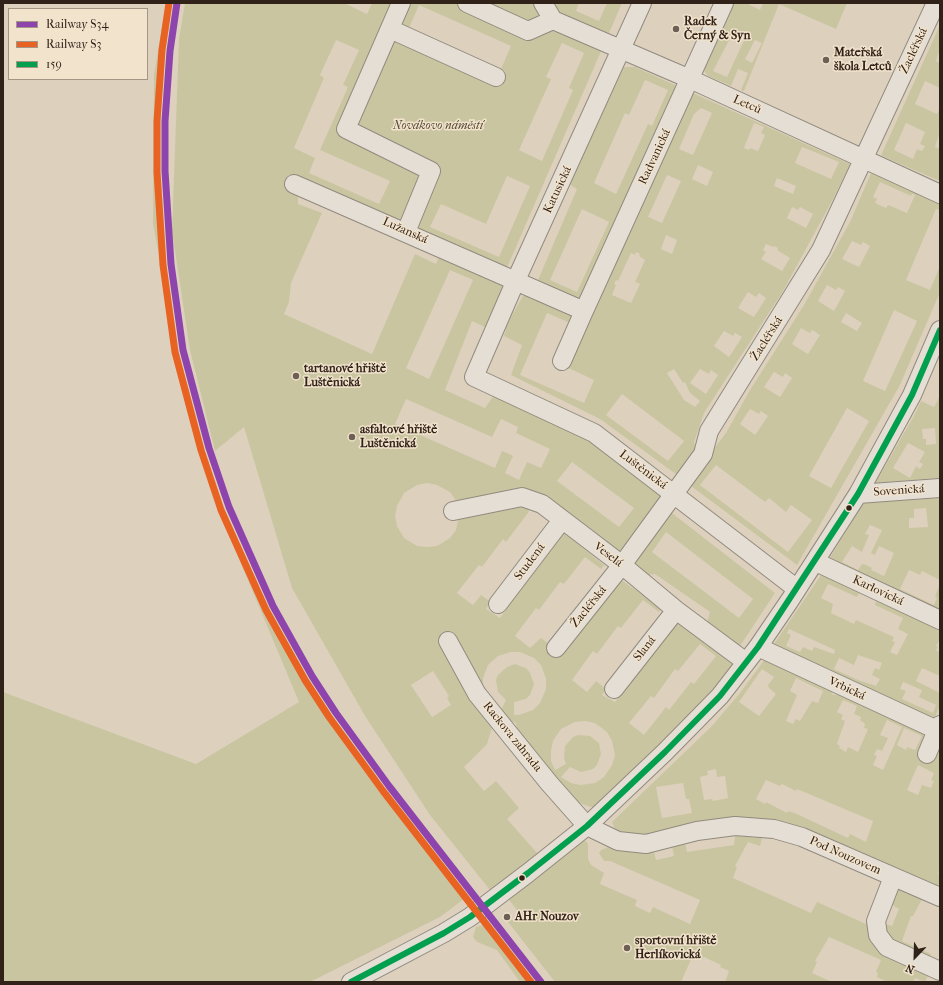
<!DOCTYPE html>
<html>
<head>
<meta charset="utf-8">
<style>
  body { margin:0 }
  #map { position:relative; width:943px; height:985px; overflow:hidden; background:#ddd1be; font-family:"IM FELL French Canon",serif }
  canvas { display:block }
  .frame { position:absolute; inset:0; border:4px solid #312219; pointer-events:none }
  .legend { position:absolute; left:8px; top:8px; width:140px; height:72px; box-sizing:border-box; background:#f1e3cc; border:1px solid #a49684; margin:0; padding:5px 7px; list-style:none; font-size:12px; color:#312219 }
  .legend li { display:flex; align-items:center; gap:8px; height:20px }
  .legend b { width:20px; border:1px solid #a49684 }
  .north { position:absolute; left:895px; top:937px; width:40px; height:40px; -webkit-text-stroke:3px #f1e3cc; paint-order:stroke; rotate:203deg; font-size:11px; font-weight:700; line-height:16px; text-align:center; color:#312219 }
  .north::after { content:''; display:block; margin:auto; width:14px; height:18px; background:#312219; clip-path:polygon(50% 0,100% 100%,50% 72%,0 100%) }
</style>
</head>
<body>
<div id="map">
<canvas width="943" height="985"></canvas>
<div class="frame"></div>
<ul class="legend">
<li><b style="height:5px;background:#8e44ad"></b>Railway S34</li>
<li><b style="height:5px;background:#e86222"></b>Railway S3</li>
<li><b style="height:5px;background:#029f4e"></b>159</li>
</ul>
<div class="north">N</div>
</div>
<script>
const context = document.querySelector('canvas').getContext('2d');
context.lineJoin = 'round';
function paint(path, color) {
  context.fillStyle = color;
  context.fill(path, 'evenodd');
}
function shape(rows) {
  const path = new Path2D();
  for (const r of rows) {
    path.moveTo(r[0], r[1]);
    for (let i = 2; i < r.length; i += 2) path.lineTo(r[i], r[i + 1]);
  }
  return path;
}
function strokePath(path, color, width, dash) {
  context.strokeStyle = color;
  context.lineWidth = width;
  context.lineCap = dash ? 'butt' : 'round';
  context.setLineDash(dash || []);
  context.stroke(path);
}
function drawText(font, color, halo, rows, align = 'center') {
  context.font = font + ' "IM FELL French Canon",serif';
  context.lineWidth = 3;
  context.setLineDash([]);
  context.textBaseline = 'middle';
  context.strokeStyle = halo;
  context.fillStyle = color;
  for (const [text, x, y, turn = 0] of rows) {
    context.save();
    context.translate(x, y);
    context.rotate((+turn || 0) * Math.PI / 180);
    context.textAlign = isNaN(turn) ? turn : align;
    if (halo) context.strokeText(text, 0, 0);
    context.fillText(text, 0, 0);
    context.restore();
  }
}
paint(shape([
  [166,3,169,3,159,75,156,171,160,261,153,224,154,75],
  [185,3,344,3,367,14,372,3,579,3,576,11,599,21,607,3,622,3,506,270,298,189,298,204,322,213,291,283,289,302,284,314,372,354,415,254,436,264,440,254,505,284,487,328,472,321,445,390,485,408,494,395,575,429,659,489,661,498,635,534,620,551,610,552,534,497,528,513,506,542,503,539,482,567,479,565,457,593,473,605,481,595,491,602,486,609,500,618,563,532,604,565,601,569,585,557,564,584,560,582,539,610,536,608,515,636,530,648,541,638,561,653,620,579,661,608,659,612,643,600,621,628,618,626,597,654,593,651,572,680,587,692,596,681,606,689,602,695,615,702,678,619,736,664,688,720,597,809,579,803,518,736,516,723,496,714,487,744,464,767,484,791,496,781,519,808,507,819,538,854,490,890,430,815,365,716,292,588,244,427,215,451,190,350,172,231,179,39],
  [419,5,511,46,501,69,409,28],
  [336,40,359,50,343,85,348,87,320,150,390,181,379,204,309,173,315,158,294,148,324,78,320,75],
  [562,43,584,53,569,88,573,90,542,161,519,150,551,79,546,77],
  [507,176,530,186,499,257,430,227,441,204,486,224],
  [450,270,473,280,429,379,406,368],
  [406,399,492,437,501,419,518,427,516,433,550,449,541,468,527,462,519,480,505,473,513,456,507,453,502,451,495,468,395,424],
  [572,462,634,508,619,527,557,481],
  [427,483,437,485,450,492,456,501,459,515,456,530,450,538,437,546,427,547,417,546,404,538,397,526,395,516,397,506,404,493,417,485],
  [700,644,716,656,694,684,691,682,669,710,666,707,644,735,629,723,651,696,654,698,675,669,678,671],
  [511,652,520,652,534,658,541,665,546,679,546,689,540,703,533,710,519,715,514,715,514,702,526,699,530,695,534,684,530,673,526,668,515,664,507,667,498,675,496,680,498,692,506,700,500,712,483,688,483,678,488,665,498,656],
  [433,671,449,696,447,698,451,705,432,717,411,685],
  [585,721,595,723,607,732,612,741,615,755,612,765,604,777,595,783,580,785,571,783,561,777,570,767,581,772,593,769,597,765,601,754,599,743,590,736,578,735,573,737,565,746,564,758,566,764,555,770,551,761,551,751,553,741,561,729,575,722],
  [732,3,746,3,760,10,763,3,847,3,836,29,779,4,744,91,741,90,748,73,738,69,731,86,708,76,703,69],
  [735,29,747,34,727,77,713,71],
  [755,40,762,43,752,63,745,59],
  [940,25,940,49,936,61,940,63,940,88,925,81,915,104,937,114,940,108,940,131,935,147,940,149,940,181,882,156,882,153],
  [906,123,925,132,920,144,925,146,922,151,917,149,913,159,894,150],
  [624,67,635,67,850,164,832,201,783,291,704,413,694,442,697,453,680,477,600,419,511,375,522,345,504,336,507,324,523,296,532,294,577,189,569,184],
  [645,80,668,90,652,126,648,124,616,194,594,183,625,113,629,115],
  [701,108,712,113,693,155,679,149,694,114],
  [754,123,764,127,761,133,765,135,758,151,750,148,749,150,744,148],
  [802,147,839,162,831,179,795,163],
  [698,165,713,172,707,186,692,179],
  [667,175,681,181,662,223,648,217],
  [777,178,796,186,793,194,774,186],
  [792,207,798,210,800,207,813,214,806,228,787,218],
  [582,209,609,222,577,292,550,280],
  [666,235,677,240,672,254,661,249],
  [766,244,773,247,774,246,778,248,777,250,790,258,782,271,761,259,766,252,763,250],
  [636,252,640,254,639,256,645,260,635,282,640,284,631,303,612,295,616,285,614,284,616,280,618,281,631,253,635,255],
  [748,292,756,297,759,293,766,298,754,317,738,308],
  [547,313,570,323,554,361,594,380,584,403,520,375],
  [724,331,733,336,735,333,742,337,729,357,714,346],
  [674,369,683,383,685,382,690,393,700,401,695,407,684,400,667,373],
  [700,369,709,374,711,370,718,375,706,394,690,383],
  [622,394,684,441,668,461,606,415],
  [871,173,940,203,940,210,936,209,906,280,930,290,940,266,940,292,900,385,797,565,687,483,726,433,750,390,804,305,850,222],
  [880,182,911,196,912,194,915,195,907,213,888,205,886,208,875,203,877,199,873,197],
  [852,241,861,245,863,242,870,246,859,267,842,259],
  [827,285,836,290,838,287,845,291,834,311,818,301],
  [894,310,917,321,885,391,863,381],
  [846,313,862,323,857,331,841,322],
  [801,328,810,333,812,330,820,335,808,354,792,344],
  [774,372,783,377,785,373,792,378,780,397,764,387],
  [847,408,869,421,831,488,809,476],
  [750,409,759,414,761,411,768,416,755,435,740,424],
  [716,465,765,502,769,498,786,512,791,505,812,520,788,552,700,485],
  [939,398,940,478,875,483,914,416,921,401,934,407],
  [935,428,936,444,926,445,926,439,923,439,922,429],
  [908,443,925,452,919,462,923,464,920,469,916,466,910,478,893,468],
  [940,498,940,580,922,571,920,575,909,570,900,589,934,605,937,598,935,596,940,584,940,611,829,559,864,503],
  [926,508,928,527,909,528,909,518,914,518,914,509],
  [870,525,882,530,871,553,875,555,879,546,894,553,884,576,871,570,872,568,866,565,871,554,866,565,862,564,858,570,842,562,852,546,862,552,869,535,865,534],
  [668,510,775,593,738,649,707,623,710,612,655,574,641,576,631,567],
  [666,532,753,599,739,618,652,552],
  [237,554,283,647,327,719,361,767,464,899,440,917,310,982,3,982,3,692,196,764,299,702],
  [821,575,859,593,857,597,828,584,821,598,833,604,831,613,854,624,856,620,894,637,892,641,895,642,890,652,897,655,908,634,898,629,903,618,875,605,876,601,940,629,940,639,936,646,938,647,936,650,940,653,940,676,922,668,916,681,940,693,940,706,934,719,774,644],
  [789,629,835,650,834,654,814,647,812,651,803,647,800,652,786,646,791,635,787,633],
  [858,655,882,663,879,670,875,668,872,675,880,679,876,686,858,680,834,669,839,658,854,665],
  [903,682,922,690,919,697,936,705,933,713,902,699,906,691,900,689],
  [765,659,831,691,833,695,839,694,927,733,918,755,931,762,940,744,939,757,940,758,940,869,938,873,940,874,940,889,799,828,656,835,625,835,615,829,612,822,712,726,740,693],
  [762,669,774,677,768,685,769,688,776,694,759,716,739,702],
  [796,678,823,691,818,703,812,701,800,721,796,719,793,724,786,721,797,695,790,691],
  [843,700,857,706,854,714,861,717,860,720,865,724,864,728,868,729,858,752,848,747,846,752,839,748,840,746,837,744,845,721,841,719,843,715,837,712],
  [887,720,902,727,883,770,873,765,877,756,874,755,877,749,882,751,888,738,880,735],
  [904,728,922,736,915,750,907,747,906,750,897,745],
  [918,765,934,773,931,780,934,781,931,788,922,785,918,795,907,790],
  [716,769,717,777,725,776,728,798,713,801,712,799,704,800,700,777,708,775,707,771],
  [766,780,780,786,782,784,796,791,797,789,873,821,866,842,850,834,848,838,797,814,788,811,787,813,766,802,765,804,756,799],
  [683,783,686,799,689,799,692,813,662,818,656,787],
  [735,836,762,838,760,846,748,842,735,866,737,867,733,878,811,913,817,902,866,924,870,929,930,972,925,982,915,978,913,982,887,982,877,977,878,973,876,972,881,960,829,937,815,961,817,962,812,973,832,982,725,982,729,971,720,967,721,965,704,957,702,959,693,955,681,982,555,982,508,922,521,915,506,896,581,841,585,840,588,844,588,859,591,865,604,873,600,884,637,900,635,906,650,913,653,907,690,924,700,900,610,861,604,861,599,853,601,850,611,846,625,851,654,852,656,860,674,856,672,846,685,843,687,852,734,845],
  [899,890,906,891,922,899,913,916,911,916,902,941,931,954,930,956,940,961,940,967,887,938,882,923,892,926,899,909,892,905,895,894],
  [483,925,491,935,528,982,520,982,497,950,477,942,473,937,476,927]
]), '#cac5a1');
const minor = shape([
  [401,3,346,129,431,171,406,232],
  [467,3,528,31,553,20],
  [543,3,553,20,690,79,940,194],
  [642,3,516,280,474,377,594,433,797,589],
  [390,29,496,77],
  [294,184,584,311,724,3],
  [562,361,584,311],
  [858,494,940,488],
  [453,511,522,497,542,504,622,565,676,610,746,662],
  [816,562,940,620],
  [498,604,562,520],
  [448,641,477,694,549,783,587,826,618,841,646,844,697,831,735,826,774,829,802,837,940,897],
  [758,647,937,730,940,725],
  [556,648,622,565,703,454,709,431,821,250,936,3],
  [614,689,676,610],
  [927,754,937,730],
  [893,877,876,921,878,935,887,947,940,971],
  [351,982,444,933,470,917,528,873,587,826,665,752,720,696,758,647,790,600,858,494,912,395,940,330]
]);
strokePath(minor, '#928a7e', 20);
strokePath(minor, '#e4ded4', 18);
strokePath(shape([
  [351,982,444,933,470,917,528,873,587,826,665,752,720,696,758,647,858,494,912,395,940,330]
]), '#029f4e', 6);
strokePath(shape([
  [177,3,170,51,165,121,165,171,171,264,183,350,209,448,229,507,273,606,312,676,336,713,389,786,541,982]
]), '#8e44ad', 7);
strokePath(shape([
  [169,3,162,50,157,121,157,172,163,265,175,352,201,450,221,510,266,610,305,680,329,717,383,791,531,982]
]), '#e86222', 7);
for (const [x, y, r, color] of [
  [676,29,4,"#6d5f53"],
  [826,60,4,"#6d5f53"],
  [296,376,4,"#6d5f53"],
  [352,437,4,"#6d5f53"],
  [849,508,3.5,"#312219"],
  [522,878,3.5,"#312219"],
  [507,917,4,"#6d5f53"],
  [627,948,4,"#6d5f53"]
]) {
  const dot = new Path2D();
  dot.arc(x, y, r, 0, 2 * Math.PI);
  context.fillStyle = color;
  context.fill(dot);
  strokePath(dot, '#f1e3cc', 1.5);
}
drawText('bold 12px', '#312219', '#f1e3cc', [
  ["Radek",684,22],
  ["Černý & Syn",684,36],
  ["Mateřská",834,53],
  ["škola Letců",834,67],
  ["tartanové hřiště",304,369],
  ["Luštěnická",304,383],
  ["asfaltové hřiště",360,430],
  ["Luštěnická",360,444],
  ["AHr Nouzov",515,917],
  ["sportovní hřiště",635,941],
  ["Herlíkovická",635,955]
], 'left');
drawText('12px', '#312219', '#f1e3cc', [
  ["Žacléřská",914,51,-65],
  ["Letců",747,105,24],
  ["Radvanická",655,157,-65],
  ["Katusická",558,190,-65],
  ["Lužanská",405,231,24],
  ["Žacléřská",767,339,-58],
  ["Luštěnická",643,470,37],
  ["Sovenická",899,491,-4],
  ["Veselá",608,555,37],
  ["Studená",530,562,-53],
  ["Karlovická",878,591,25],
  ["Žacléřská",589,607,-51],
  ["Slaná",645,649,-52],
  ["Vrbická",847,689,25],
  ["Rackova zahrada",512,737,51],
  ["Pod Nouzovem",845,856,24]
]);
drawText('italic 12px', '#534835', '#f1e3cc', [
  ["Novákovo náměstí",438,126]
]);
</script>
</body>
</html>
